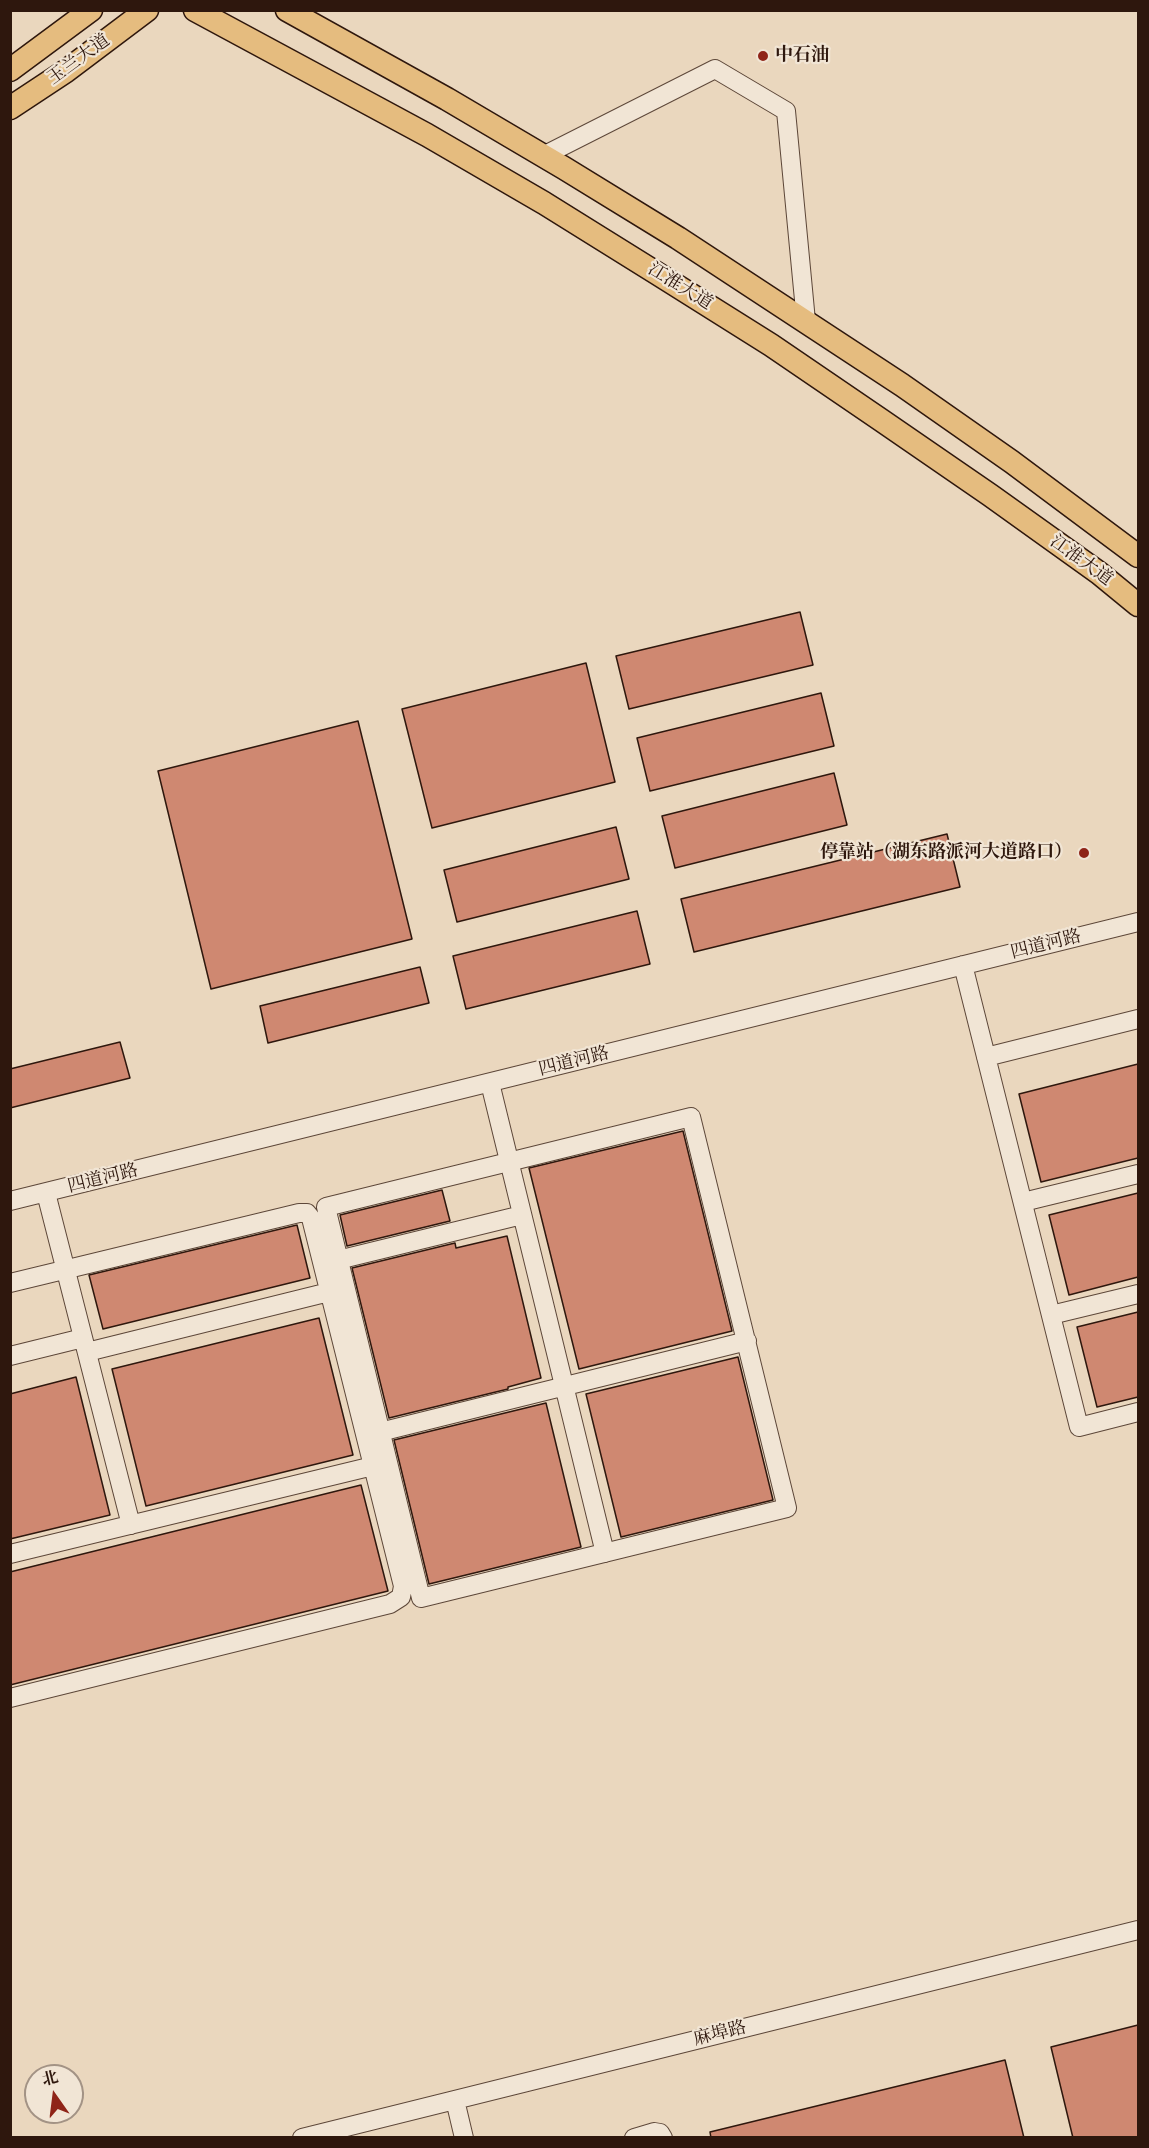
<!DOCTYPE html>
<html>
<head>
<meta charset="utf-8">
<style>
  body { margin:0 }
  #map { position:relative; width:1149px; height:2148px; overflow:hidden; background:#ead7be; font-family:Alegreya,"Noto Serif SC",serif }
  canvas { display:block }
  .frame { position:absolute; inset:0; border:12px solid #2e170d; pointer-events:none }
  .north { position:absolute; left:24px; top:2064px; width:60px; height:60px; box-sizing:border-box; background:#f1e5d5; border:2px solid #a39385; border-radius:50%; rotate:346deg; font-size:16px; font-weight:700; line-height:24px; text-align:center; color:#2e170d }
  .north::after { content:''; display:block; margin:auto; width:21px; height:27px; background:#8f2418; clip-path:polygon(50% 0,100% 100%,50% 72%,0 100%) }
</style>
</head>
<body>
<div id="map">
<canvas width="1149" height="2148"></canvas>
<div class="frame"></div>
<div class="north">北</div>
</div>
<script>
const context = document.querySelector('canvas').getContext('2d');
context.lineJoin = 'round';
function paint(path, color) {
  context.fillStyle = color;
  context.fill(path, 'evenodd');
}
function shape(rows) {
  const path = new Path2D();
  for (const r of rows) {
    path.moveTo(r[0], r[1]);
    for (let i = 2; i < r.length; i += 2) path.lineTo(r[i], r[i + 1]);
  }
  return path;
}
function strokePath(path, color, width, dash) {
  context.strokeStyle = color;
  context.lineWidth = width;
  context.lineCap = dash ? 'butt' : 'round';
  context.setLineDash(dash || []);
  context.stroke(path);
}
function drawText(font, color, halo, rows, align = 'center') {
  context.font = font + ' Alegreya,"Noto Serif SC",serif';
  context.lineWidth = 4.5;
  context.setLineDash([]);
  context.textBaseline = 'middle';
  context.strokeStyle = halo;
  context.fillStyle = color;
  for (const [text, x, y, turn = 0] of rows) {
    context.save();
    context.translate(x, y);
    context.rotate((+turn || 0) * Math.PI / 180);
    context.textAlign = isNaN(turn) ? turn : align;
    if (halo) context.strokeText(text, 0, 0);
    context.fillText(text, 0, 0);
    context.restore();
  }
}
const building = shape([
  [800,612,813,665,629,709,616,656,800,612],
  [586,663,615,782,432,828,402,709,586,663],
  [821,693,834,746,650,791,637,738,821,693],
  [358,721,412,939,211,989,158,771,358,721],
  [834,773,847,825,675,868,662,816,834,773],
  [616,827,629,879,457,922,444,870,616,827],
  [947,834,960,887,694,952,681,899,947,834],
  [637,911,650,964,466,1009,453,956,637,911],
  [420,967,429,1003,268,1043,260,1006,420,967],
  [120,1042,130,1078,10,1108,10,1069,120,1042],
  [1138,1064,1138,1158,1041,1182,1019,1094,1138,1064],
  [683,1131,732,1331,579,1369,529,1168,683,1131],
  [442,1190,450,1221,347,1246,340,1215,442,1190],
  [1138,1193,1138,1277,1069,1295,1049,1215,1138,1193],
  [297,1225,310,1278,103,1329,89,1275,297,1225],
  [507,1236,541,1378,508,1387,508,1389,389,1418,352,1268,455,1243,456,1248,507,1236],
  [1138,1312,1138,1397,1097,1407,1077,1327,1138,1312],
  [319,1318,353,1455,146,1506,112,1369,319,1318],
  [738,1357,773,1500,621,1537,586,1394,738,1357],
  [76,1377,110,1515,10,1539,10,1394,76,1377],
  [546,1403,581,1547,429,1584,394,1440,546,1403],
  [361,1485,388,1591,10,1685,10,1572,361,1485],
  [1138,2025,1138,2138,1073,2138,1051,2047,1138,2025],
  [1005,2060,1024,2138,711,2138,710,2132,1005,2060]
]);
paint(building, '#cf8871');
strokePath(building, '#2e170d', 1.5);
const minor = shape([
  [543,156,715,69,786,111,806,321],
  [963,965,1079,1427,1138,1412],
  [986,1057,1138,1019],
  [490,1083,605,1553],
  [691,1117,787,1508,421,1598,326,1207,691,1117],
  [46,1193,131,1525],
  [10,1201,1138,922],
  [1023,1202,1138,1174],
  [338,1260,522,1215],
  [10,1283,299,1213,307,1213,311,1218,403,1586,401,1597,390,1604,10,1698],
  [1051,1315,1138,1294],
  [87,1352,329,1292],
  [10,1356,83,1338],
  [380,1432,747,1341],
  [10,1554,373,1466],
  [455,2100,464,2138],
  [302,2138,1138,1930],
  [634,2138,654,2132,660,2133,663,2138]
]);
const major = shape([
  [195,10,427,135,544,203,658,274,771,345,881,420,990,495,1099,573,1138,605],
  [287,10,447,99,564,168,678,238,902,385,1012,462,1138,556],
  [10,70,91,10],
  [10,108,66,71,147,10]
]);
strokePath(minor, '#5d4739', 20);
strokePath(major, '#2e170d', 25);
strokePath(minor, '#f1e5d5', 18);
strokePath(major, '#e5bc7f', 22);
for (const [x, y, r, color] of [
  [763,56,6,"#8f2418"],
  [1084,853,6,"#8f2418"]
]) {
  const dot = new Path2D();
  dot.arc(x, y, r, 0, 2 * Math.PI);
  context.fillStyle = color;
  context.fill(dot);
  strokePath(dot, '#f1e5d5', 2);
}
drawText('bold 18px', '#2e170d', '#f1e5d5', [
  ["中石油",775,56],
  ["停靠站（湖东路派河大道路口）",1072,853,"right"]
], 'left');
drawText('18px', '#2e170d', '#f1e5d5', [
  ["玉兰大道",79,60,-36],
  ["江淮大道",680,287,32],
  ["江淮大道",1081,561,36],
  ["四道河路",1046,945,-14],
  ["四道河路",574,1062,-14],
  ["四道河路",103,1179,-14],
  ["麻埠路",720,2034,-14]
]);
</script>
</body>
</html>
